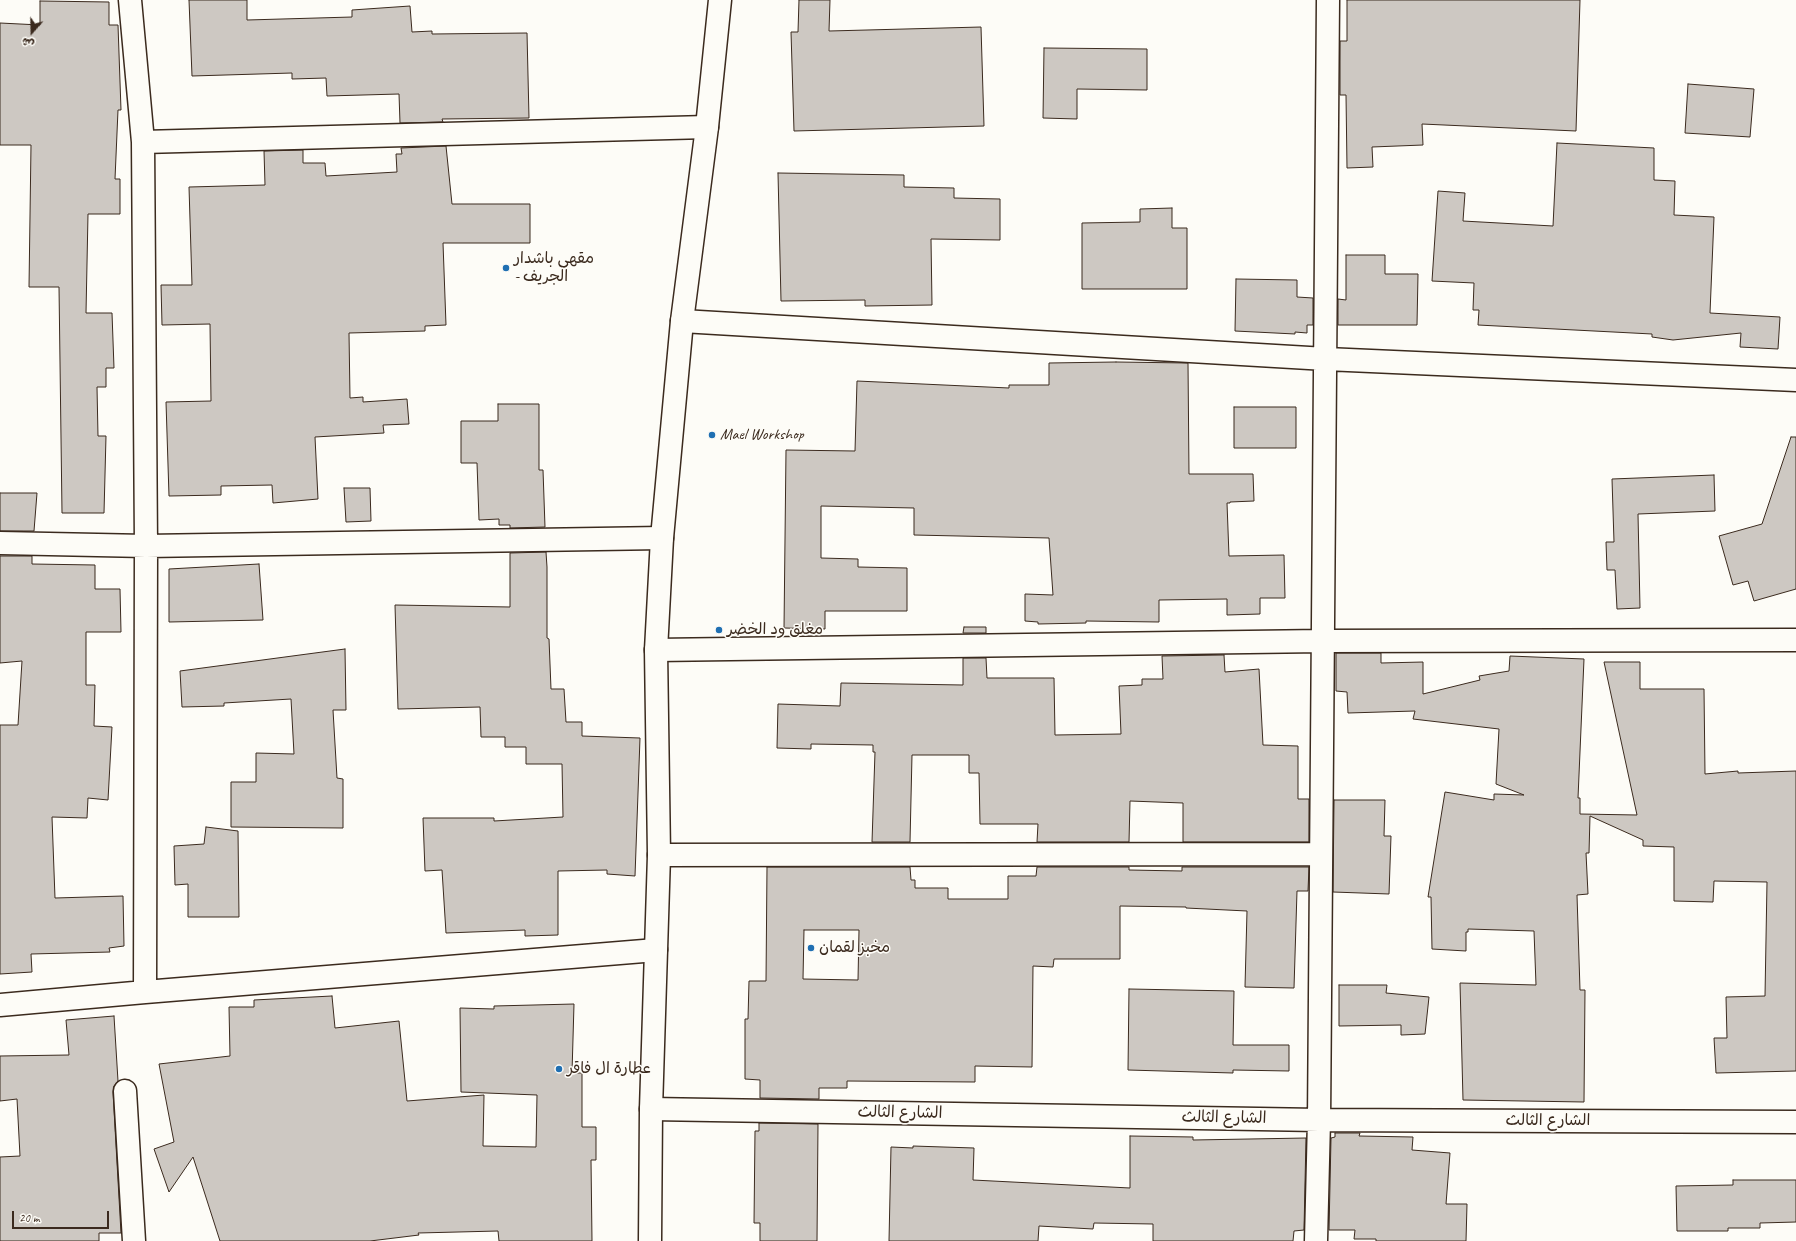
<!DOCTYPE html>
<html>
<head>
<meta charset="utf-8">
<style>
  body { margin:0 }
  #map { position:relative; width:1796px; height:1241px; overflow:hidden; background:#fdfcf7; font-family:Caveat,"Playpen Sans Arabic",sans-serif }
  canvas { display:block }
  .north { position:absolute; left:12px; top:12px; width:40px; height:40px; -webkit-text-stroke:3px #fdfcf7; paint-order:stroke; rotate:200deg; font-size:11px; font-weight:700; line-height:16px; text-align:center; color:#3b2a1e }
  .north::after { content:''; display:block; margin:auto; width:14px; height:18px; background:#3b2a1e; clip-path:polygon(50% 0,100% 100%,50% 72%,0 100%) }
  .scale { position:absolute; left:12px; top:1211px; width:97px; height:18px; box-sizing:border-box; border:2px solid #3b2a1e; border-top:0; padding-left:5px; font-size:12px; line-height:14px; white-space:nowrap; color:#3b2a1e; -webkit-text-stroke:3px #fdfcf7; paint-order:stroke }
</style>
</head>
<body>
<div id="map">
<canvas width="1796" height="1241"></canvas>
<div class="north">ش</div>
<div class="scale">20 m</div>
</div>
<script>
const context = document.querySelector('canvas').getContext('2d');
context.lineJoin = 'round';
function paint(path, color) {
  context.fillStyle = color;
  context.fill(path, 'evenodd');
}
function shape(rows) {
  const path = new Path2D();
  for (const r of rows) {
    path.moveTo(r[0], r[1]);
    for (let i = 2; i < r.length; i += 2) path.lineTo(r[i], r[i + 1]);
  }
  return path;
}
function strokePath(path, color, width, dash) {
  context.strokeStyle = color;
  context.lineWidth = width;
  context.lineCap = dash ? 'butt' : 'round';
  context.setLineDash(dash || []);
  context.stroke(path);
}
function drawText(font, color, halo, rows, align = 'center') {
  context.font = font + ' Caveat,"Playpen Sans Arabic",sans-serif';
  context.lineWidth = 3;
  context.setLineDash([]);
  context.textBaseline = 'middle';
  context.strokeStyle = halo;
  context.fillStyle = color;
  for (const [text, x, y, turn = 0] of rows) {
    context.save();
    context.translate(x, y);
    context.rotate((+turn || 0) * Math.PI / 180);
    context.textAlign = isNaN(turn) ? turn : align;
    if (halo) context.strokeText(text, 0, 0);
    context.fillText(text, 0, 0);
    context.restore();
  }
}
const building = shape([
  [189,0,247,0,247,20,352,17,352,10,410,6,412,32,432,31,432,34,527,33,529,118,442,119,443,122,400,123,399,94,327,96,326,78,292,79,292,73,192,76,189,0],
  [799,0,830,0,829,31,981,27,984,126,794,131,791,32,798,32,799,0],
  [1347,0,1580,0,1576,131,1422,124,1423,145,1372,147,1373,167,1347,168,1346,95,1340,95,1340,41,1347,41,1347,0],
  [40,1,109,2,109,25,118,25,121,110,118,110,115,179,120,179,120,214,88,214,86,313,112,313,114,368,106,368,106,387,97,387,98,436,106,436,104,513,62,513,59,287,29,287,31,145,0,145,0,23,40,25,40,1],
  [1044,48,1147,49,1147,90,1077,89,1077,119,1043,118,1044,48],
  [1688,84,1754,89,1750,137,1685,133,1688,84],
  [1557,143,1654,148,1654,180,1675,181,1674,215,1714,217,1710,313,1780,317,1778,349,1740,347,1741,333,1673,340,1652,337,1652,334,1478,325,1479,310,1473,310,1474,283,1432,281,1438,191,1465,193,1463,221,1553,226,1557,143],
  [446,146,452,204,530,204,530,243,443,243,446,325,425,326,425,331,349,333,350,398,363,397,363,402,407,399,409,424,383,425,384,433,315,437,318,499,273,503,272,485,221,486,221,495,169,496,166,402,211,401,210,324,162,325,161,285,192,285,189,187,265,185,264,151,303,150,303,163,325,163,326,176,397,172,396,154,402,154,401,148,446,146],
  [778,173,904,175,904,187,954,188,954,198,1000,199,1000,240,931,239,932,305,865,306,865,300,781,301,778,173],
  [1172,208,1172,228,1187,228,1187,289,1082,289,1082,223,1140,222,1140,209,1172,208],
  [1346,255,1385,255,1385,274,1418,274,1417,325,1338,325,1338,299,1346,300,1346,255],
  [1236,279,1297,280,1297,297,1313,298,1313,325,1307,325,1307,333,1295,332,1295,334,1235,331,1236,279],
  [1116,362,1188,363,1189,474,1253,474,1254,501,1230,502,1230,503,1227,503,1229,556,1284,555,1285,598,1260,598,1260,614,1227,615,1227,599,1159,600,1159,622,1086,621,1086,623,1038,624,1038,622,1025,621,1025,594,1053,595,1049,538,914,535,914,508,821,506,821,558,858,559,858,567,907,568,907,611,825,611,825,629,784,628,786,450,855,451,857,381,1009,388,1009,385,1049,385,1049,363,1116,362],
  [498,404,539,404,539,470,543,470,545,527,510,528,510,525,499,525,499,519,479,520,477,463,461,463,461,421,498,421,498,404],
  [1234,407,1296,407,1296,448,1234,448,1234,407],
  [1791,437,1796,437,1796,589,1754,601,1748,581,1733,585,1719,536,1762,524,1791,437],
  [1714,475,1715,511,1638,514,1640,608,1617,609,1615,570,1607,570,1606,542,1614,542,1612,479,1714,475],
  [344,488,370,488,371,521,346,522,344,488],
  [0,493,37,493,34,531,0,531,0,493],
  [546,552,547,567,547,638,549,639,551,689,564,689,566,722,582,722,582,736,640,738,635,876,607,874,607,870,558,871,558,935,525,936,525,930,446,933,442,870,425,871,423,818,494,818,494,821,563,817,562,764,526,764,526,747,505,747,505,737,481,737,480,707,398,709,395,605,510,607,510,553,546,552],
  [0,556,32,556,32,564,95,565,95,589,120,589,121,632,86,632,86,685,95,685,94,726,112,727,108,800,88,798,87,818,52,817,55,898,123,896,124,946,109,948,110,952,31,954,32,972,0,974,0,725,18,725,22,661,0,663,0,556],
  [259,564,263,620,169,622,169,569,259,564],
  [964,627,986,627,986,633,963,633,964,627],
  [345,649,346,710,333,710,337,778,343,779,343,828,231,827,231,782,256,782,256,753,294,754,291,699,224,703,224,706,182,707,180,671,345,649],
  [1336,653,1381,653,1381,663,1423,662,1423,694,1480,680,1479,676,1509,671,1510,656,1584,659,1578,798,1580,798,1580,814,1637,815,1604,662,1640,662,1640,689,1704,689,1705,774,1738,771,1738,773,1796,771,1796,1071,1716,1073,1714,1038,1727,1038,1726,997,1765,996,1767,882,1714,881,1713,902,1674,901,1674,847,1643,846,1643,840,1590,816,1589,853,1586,853,1588,894,1577,895,1580,990,1585,990,1584,1102,1463,1100,1460,983,1536,985,1534,931,1468,929,1468,932,1466,932,1466,951,1432,949,1431,897,1428,897,1445,792,1494,800,1494,794,1524,795,1496,784,1499,729,1413,719,1415,711,1348,713,1347,692,1336,691,1336,653],
  [1224,655,1225,672,1259,669,1263,745,1298,746,1298,799,1309,799,1309,842,1183,842,1183,803,1130,801,1129,842,1037,842,1038,824,980,824,979,773,969,773,969,755,912,755,910,842,872,842,875,752,873,752,873,745,811,744,811,749,777,748,778,704,840,706,841,683,963,685,963,658,986,658,987,678,1054,678,1055,735,1121,734,1119,686,1142,685,1142,679,1163,679,1162,656,1224,655],
  [1334,800,1385,800,1384,836,1391,836,1389,894,1333,892,1334,800],
  [206,827,238,831,239,917,188,917,188,884,175,885,174,846,204,844,206,827],
  [767,867,910,867,911,880,915,880,915,888,948,888,948,899,1008,899,1008,876,1036,876,1037,867,1129,867,1129,870,1182,871,1182,867,1309,867,1308,891,1297,891,1294,988,1245,987,1247,911,1186,908,1186,907,1120,906,1120,959,1054,959,1053,967,1033,966,1032,1067,975,1066,975,1082,847,1081,847,1088,819,1088,819,1099,760,1098,760,1080,745,1079,745,1019,748,1019,749,981,766,981,767,867],
  [804,930,859,930,858,980,803,979,804,930],
  [1339,985,1387,985,1386,993,1429,997,1425,1034,1401,1035,1401,1025,1339,1026,1339,985],
  [1129,989,1234,991,1233,1045,1289,1045,1289,1071,1233,1070,1233,1073,1128,1070,1129,989],
  [332,996,335,1028,399,1021,407,1101,484,1095,483,1146,536,1147,537,1095,461,1092,460,1008,494,1009,494,1006,574,1004,572,1073,582,1073,582,1127,596,1127,596,1160,591,1160,592,1241,499,1241,498,1231,418,1233,419,1235,370,1241,220,1241,193,1157,169,1192,154,1149,174,1142,159,1064,230,1056,229,1007,254,1007,254,1000,332,996],
  [114,1016,118,1081,114,1086,113,1092,121,1233,99,1233,99,1241,0,1241,0,1157,20,1156,17,1099,0,1101,0,1056,69,1055,66,1020,114,1016],
  [759,1123,818,1124,817,1241,760,1241,760,1223,754,1223,755,1131,759,1131,759,1123],
  [1335,1133,1360,1133,1359,1136,1413,1137,1412,1150,1450,1153,1446,1204,1467,1204,1466,1241,1376,1241,1376,1239,1354,1239,1355,1230,1329,1230,1331,1138,1335,1137,1335,1133],
  [1130,1136,1193,1137,1193,1140,1306,1138,1304,1230,1294,1231,1293,1241,1153,1241,1153,1224,1094,1223,1093,1229,1039,1226,1038,1241,889,1241,891,1147,913,1148,913,1146,974,1148,973,1180,1130,1188,1130,1136],
  [1733,1180,1796,1180,1796,1222,1760,1223,1760,1228,1728,1228,1728,1231,1677,1231,1676,1186,1733,1185,1733,1180]
]);
paint(building, '#cdc8c2');
strokePath(building, '#3b2a1e', 1);
const minor = shape([
  [130,0,143,142,146,546,145,992],
  [143,142,707,127],
  [682,321,1326,359,1796,380],
  [0,543,146,546,662,538],
  [656,650,1322,641,1796,640],
  [659,855,1320,854],
  [0,1005,145,992,656,950],
  [125,1091,134,1241],
  [651,1109,1319,1120,1796,1122],
  [1316,1241,1319,1120,1328,0]
]);
const tertiary = shape([
  [650,1241,651,1109,659,855,656,650,662,538,682,321,707,127,720,0]
]);
strokePath(minor, '#3b2a1e', 25);
strokePath(tertiary, '#3b2a1e', 25);
strokePath(minor, '#fdfcf7', 22);
strokePath(tertiary, '#fdfcf7', 22);
for (const [x, y, r, color] of [
  [506,268,4,"#1f6fb2"],
  [712,435,4,"#1f6fb2"],
  [719,630,4,"#1f6fb2"],
  [811,948,4,"#1f6fb2"],
  [559,1069,4,"#1f6fb2"]
]) {
  const dot = new Path2D();
  dot.arc(x, y, r, 0, 2 * Math.PI);
  context.fillStyle = color;
  context.fill(dot);
  strokePath(dot, '#fdfcf7', 1.5);
}
drawText('16px', '#3b2a1e', '#fdfcf7', [
  ["مقهى باشدار",514,259],
  ["- الجريف",514,277],
  ["Mael Workshop",720,435],
  ["مغلق ود الخضر",727,630],
  ["مخبز لقمان",819,948],
  ["عطارة ال فاقر",567,1069]
], 'left');
drawText('16px', '#3b2a1e', '#fdfcf7', [
  ["الشارع الثالث",900,1113,1],
  ["الشارع الثالث",1224,1118,1],
  ["الشارع الثالث",1548,1121]
]);
</script>
</body>
</html>
